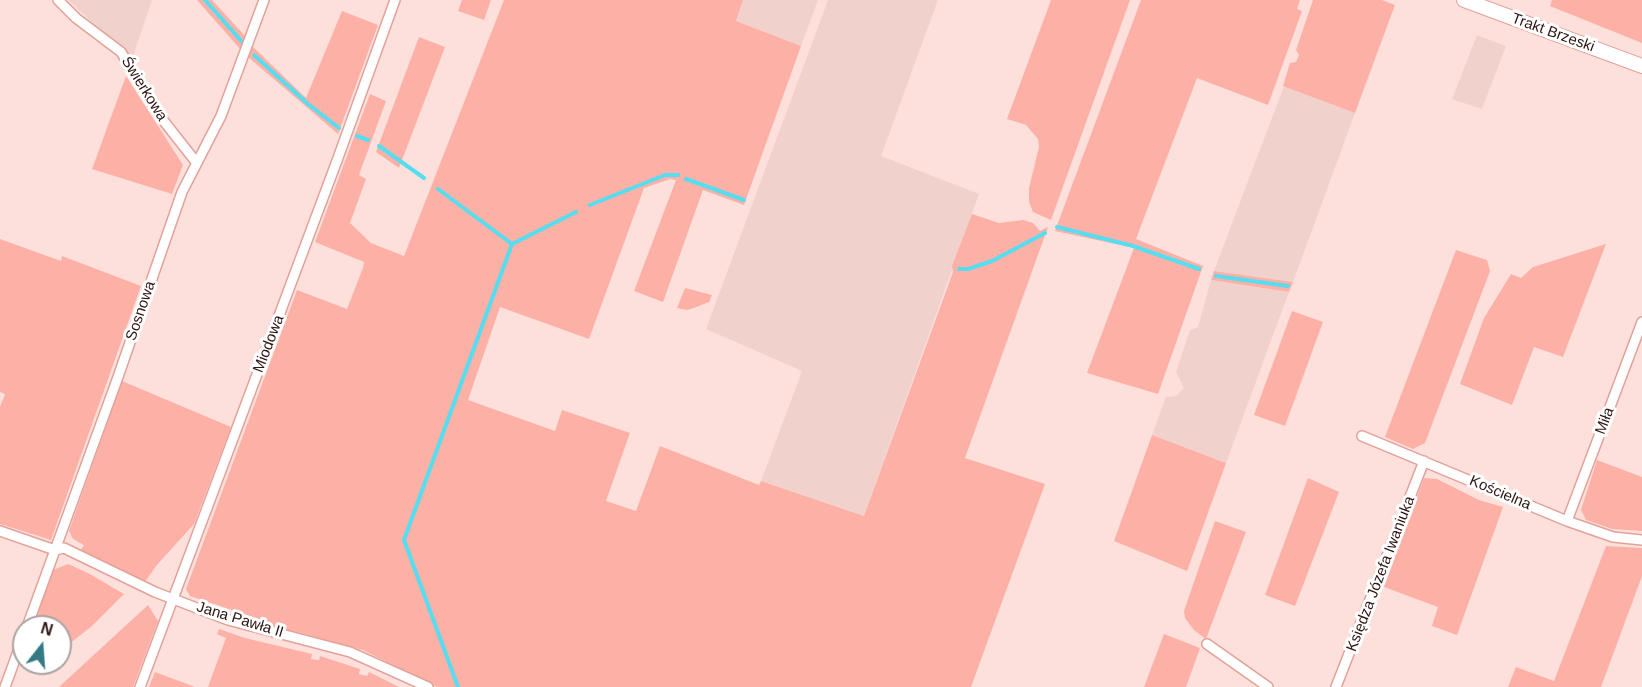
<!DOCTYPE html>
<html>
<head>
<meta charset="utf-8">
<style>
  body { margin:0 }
  #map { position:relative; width:1642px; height:687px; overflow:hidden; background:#fde0dc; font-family:Arial,sans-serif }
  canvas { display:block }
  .north { position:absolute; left:12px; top:615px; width:60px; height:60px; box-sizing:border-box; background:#fff; border:2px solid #aba2a1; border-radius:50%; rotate:17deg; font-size:16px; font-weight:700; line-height:24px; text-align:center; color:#2e1613 }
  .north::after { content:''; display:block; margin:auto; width:21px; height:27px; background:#337a84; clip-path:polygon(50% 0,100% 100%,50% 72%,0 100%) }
</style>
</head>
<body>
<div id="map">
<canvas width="1642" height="687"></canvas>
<div class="north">N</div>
</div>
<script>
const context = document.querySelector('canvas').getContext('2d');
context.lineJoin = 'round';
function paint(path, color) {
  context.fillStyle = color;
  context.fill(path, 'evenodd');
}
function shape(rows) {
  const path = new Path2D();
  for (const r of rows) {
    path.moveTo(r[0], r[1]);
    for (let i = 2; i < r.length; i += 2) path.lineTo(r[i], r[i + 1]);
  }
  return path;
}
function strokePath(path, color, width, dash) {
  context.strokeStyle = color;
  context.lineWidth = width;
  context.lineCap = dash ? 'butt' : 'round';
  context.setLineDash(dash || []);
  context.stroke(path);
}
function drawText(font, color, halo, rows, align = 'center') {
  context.font = font + ' Arial,sans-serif';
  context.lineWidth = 6;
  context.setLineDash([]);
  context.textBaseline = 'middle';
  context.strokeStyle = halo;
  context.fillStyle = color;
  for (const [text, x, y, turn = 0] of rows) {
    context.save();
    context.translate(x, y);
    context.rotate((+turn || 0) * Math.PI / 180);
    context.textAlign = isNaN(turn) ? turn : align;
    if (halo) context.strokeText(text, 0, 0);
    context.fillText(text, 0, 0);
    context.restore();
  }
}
paint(shape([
  [68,0,152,0,132,59],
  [743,0,818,0,801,46,736,21],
  [828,0,938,0,881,156,979,194,864,516,761,481,802,371,706,329],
  [1477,35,1506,46,1482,109,1452,99],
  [1284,86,1355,113,1293,282,1214,271],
  [1211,280,1289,292,1226,463,1152,435,1166,397,1176,396,1184,388,1176,372,1190,330,1198,327]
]), '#f1d1cc');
paint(shape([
  [197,0,212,0,246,37,241,50],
  [462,0,491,0,484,20,458,11],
  [504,0,743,0,736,21,801,46,744,205,703,190,663,302,634,291,676,180,670,179,644,188,589,339,500,307,468,400,555,431,562,410,630,433,606,501,636,511,660,446,759,485,761,481,864,516,953,272,952,266,972,214,999,223,1023,220,1033,223,1040,231,1048,227,965,458,1045,484,971,687,437,687,363,650,305,634,261,623,259,619,190,596,186,589,297,290,347,309,363,268,364,262,315,242,370,94,386,101,359,175,366,179,350,223,371,243,404,256],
  [1051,0,1130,0,1051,220,1033,212,1029,202,1029,188,1039,147,1038,139,1026,125,1007,119],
  [1141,0,1300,0,1297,9,1302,11,1268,105,1197,78,1136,239,1203,266,1158,394,1087,373,1134,248,1055,231],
  [1313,0,1382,0,1395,5,1355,113,1283,86,1290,63,1296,62,1299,55,1296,50],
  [1552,0,1642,0,1642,43,1550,6],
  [342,11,378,25,338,134,248,57,252,46,306,98],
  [419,37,445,47,399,168,376,152],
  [126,76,183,165,172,194,92,169],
  [0,239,61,261,62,256,141,286,51,540,0,524,0,407,5,394,0,392],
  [1606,244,1563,357,1534,347,1512,405,1460,384,1484,318,1511,274,1521,278,1533,267],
  [1456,250,1487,260,1490,271,1425,443,1413,449,1385,437],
  [1214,271,1293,282,1289,292,1211,280],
  [685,288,712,295,709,302,694,308,687,310,677,308],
  [1292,311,1323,322,1285,426,1254,415],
  [122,381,231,427,194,524,156,566,145,582,81,550,84,545,73,539,69,531],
  [1152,435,1226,463,1187,571,1114,541],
  [1597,460,1642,477,1642,531,1612,529,1586,520,1581,510],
  [1308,478,1339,492,1295,606,1265,595],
  [1424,478,1437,479,1479,500,1503,507,1457,635,1432,626,1438,607,1384,587],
  [1215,521,1246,532,1206,639,1194,630,1185,618,1184,611],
  [1606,546,1642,548,1642,576,1601,687,1508,687,1516,667,1554,681],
  [68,564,88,573,124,594,92,626,60,651,60,627,40,627,35,623,53,570],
  [148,605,158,621,133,687,59,687],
  [219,629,245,638,312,654,311,659,319,660,320,656,357,668,360,669,359,674,367,676,369,672,399,687,208,687,226,638,217,634],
  [1164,634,1200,648,1186,687,1144,687],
  [155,672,195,687,149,687]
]), '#fdb0a6');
strokePath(shape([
  [205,0,243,43],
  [254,55,308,104,339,128],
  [357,136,368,140],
  [379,146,424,178],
  [686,179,744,200],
  [438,189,512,244,404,540,458,687],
  [590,205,665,175,678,175],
  [1057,227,1133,246,1199,269],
  [512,244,576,212],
  [959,269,968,269,992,261,1045,233],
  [1216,276,1288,286]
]), '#56ddef', 4);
const street = shape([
  [58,0,76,18,121,52,163,120,196,162],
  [1362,436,1567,521,1613,537,1642,540],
  [1567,521,1642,322],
  [0,531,55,550,64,548,155,592,228,620,350,652,428,687],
  [27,627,118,377,182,192,221,116,264,0],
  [1207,644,1268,687],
  [5,687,24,635],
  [140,687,338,158,395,0],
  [1336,687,1424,461]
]);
const primary = shape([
  [1464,0,1642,66]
]);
strokePath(street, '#e3a198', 12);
strokePath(primary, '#e3a198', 16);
strokePath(street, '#fff', 9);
strokePath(primary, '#fff', 14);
drawText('15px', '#2e1613', '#fff', [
  ["Trakt Brzeski",1553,33,20],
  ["Świerkowa",144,89,58],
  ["Sosnowa",141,311,-71],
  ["Miodowa",269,344,-69],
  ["Miła",1605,421,-69],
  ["Kościelna",1500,493,23],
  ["Księdza Józefa Iwaniuka",1381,574,-69],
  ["Jana Pawła II",240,620,17]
]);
</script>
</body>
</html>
